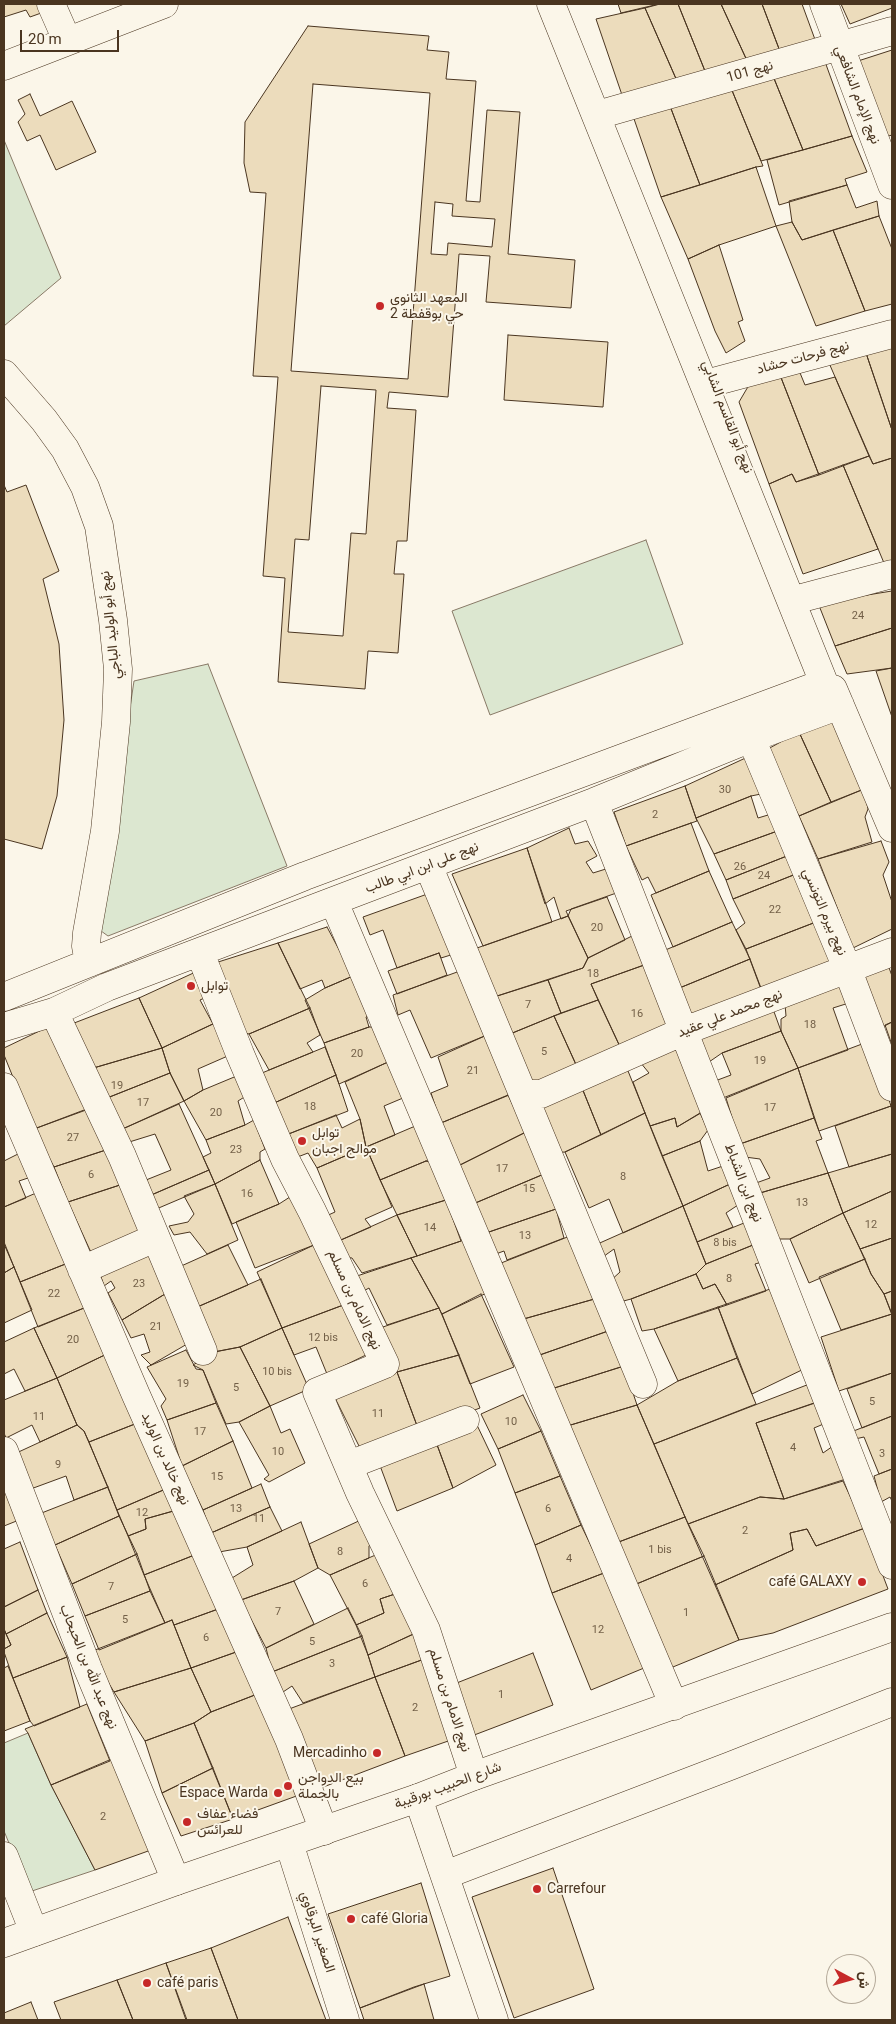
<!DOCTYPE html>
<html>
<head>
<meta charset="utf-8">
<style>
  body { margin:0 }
  #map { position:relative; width:896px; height:2024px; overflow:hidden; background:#fbf6e9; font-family:Roboto,Vazirmatn,sans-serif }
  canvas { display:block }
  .frame { position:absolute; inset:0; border:5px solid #4a3520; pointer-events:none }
  .north { position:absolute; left:826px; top:1954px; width:50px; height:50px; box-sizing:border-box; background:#fbf6e9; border:1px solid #b4a999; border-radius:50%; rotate:96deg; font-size:14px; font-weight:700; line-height:20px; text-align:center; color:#4a3520 }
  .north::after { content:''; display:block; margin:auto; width:18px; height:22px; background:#c62828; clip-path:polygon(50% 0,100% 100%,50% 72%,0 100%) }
  .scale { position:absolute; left:20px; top:30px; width:99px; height:22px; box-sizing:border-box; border:2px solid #4a3520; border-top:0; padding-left:6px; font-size:15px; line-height:18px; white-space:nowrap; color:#4a3520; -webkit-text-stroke:4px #fbf6e9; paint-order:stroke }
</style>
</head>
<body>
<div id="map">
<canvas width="896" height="2024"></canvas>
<div class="frame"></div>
<div class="north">ش</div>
<div class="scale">20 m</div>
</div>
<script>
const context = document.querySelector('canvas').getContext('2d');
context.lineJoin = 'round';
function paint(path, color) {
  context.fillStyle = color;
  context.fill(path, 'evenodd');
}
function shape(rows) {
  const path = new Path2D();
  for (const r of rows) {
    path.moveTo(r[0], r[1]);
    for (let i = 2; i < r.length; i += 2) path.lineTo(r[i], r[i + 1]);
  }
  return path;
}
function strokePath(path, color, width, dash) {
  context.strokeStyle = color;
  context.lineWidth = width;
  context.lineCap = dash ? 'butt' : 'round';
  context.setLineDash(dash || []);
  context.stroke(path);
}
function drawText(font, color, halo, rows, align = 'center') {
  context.font = font + ' Roboto,Vazirmatn,sans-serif';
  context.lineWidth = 4;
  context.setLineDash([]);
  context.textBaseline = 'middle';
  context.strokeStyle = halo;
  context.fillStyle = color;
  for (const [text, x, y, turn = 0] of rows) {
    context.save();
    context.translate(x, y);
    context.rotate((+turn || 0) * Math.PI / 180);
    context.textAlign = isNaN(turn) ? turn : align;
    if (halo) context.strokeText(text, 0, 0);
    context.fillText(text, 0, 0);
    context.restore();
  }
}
const green = shape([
  [4,140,61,278,4,326,4,140],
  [646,540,683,644,490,715,452,611,646,540],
  [208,664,287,866,108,936,97,928,134,681,208,664],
  [28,1733,51,1785,95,1870,29,1892,4,1831,4,1743,28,1733]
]);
paint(green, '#dce7d0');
strokePath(green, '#887966', 1);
const building = shape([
  [4,4,41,4,44,12,30,17,26,10,4,17,4,4],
  [618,4,659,4,621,13,618,4],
  [660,4,678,4,707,76,677,81,645,8,660,4],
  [678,4,721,4,749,65,707,76,678,4],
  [721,4,762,4,781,54,749,65,721,4],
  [762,4,802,4,817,45,781,54,762,4],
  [841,4,892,4,892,8,850,24,841,4],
  [645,8,677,81,622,95,596,19,645,8],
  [308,26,429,36,427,50,449,52,446,79,476,81,466,201,480,202,487,110,520,112,508,254,575,260,571,308,486,302,490,256,459,254,448,397,389,392,387,408,416,410,407,541,397,541,394,574,404,574,398,653,368,651,365,689,278,682,285,578,263,576,278,377,253,376,266,193,250,192,244,163,245,122,308,26],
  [313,84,430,93,408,379,291,371,313,84],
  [435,202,453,204,452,216,495,219,492,247,448,243,447,255,431,254,435,202],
  [321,386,376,390,366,534,351,533,343,636,288,632,295,539,309,540,321,386],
  [892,50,892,135,885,137,858,61,892,50],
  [824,59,852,136,803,150,773,76,824,59],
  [773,76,803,150,761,161,731,88,773,76],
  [731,88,763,166,756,167,700,185,670,106,731,88],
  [30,94,40,116,72,101,96,152,56,170,40,135,27,141,18,122,25,114,18,100,30,94],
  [670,106,700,185,661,197,633,116,670,106],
  [852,136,867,172,845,179,847,185,779,205,767,160,852,136],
  [756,167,776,226,719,245,688,259,661,197,756,167],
  [847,185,856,208,877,201,879,216,802,240,792,222,789,201,847,185],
  [879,216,892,249,892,304,865,311,833,230,879,216],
  [792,222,802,240,833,230,865,311,816,326,776,226,792,222],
  [719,245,743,320,738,322,745,341,726,353,715,331,688,259,719,245],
  [508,335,608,342,603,407,504,400,508,335],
  [892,346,892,430,866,353,892,346],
  [866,353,892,430,892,458,873,464,829,363,866,353],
  [798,368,805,385,835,377,869,456,819,475,780,375,798,368],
  [780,375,819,475,796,482,792,474,769,484,739,402,749,385,780,375],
  [869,456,873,464,892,458,892,560,884,563,843,465,869,456],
  [843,465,878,549,803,574,769,484,792,474,796,482,843,465],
  [4,485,7,492,26,485,59,571,43,579,59,644,64,720,57,796,42,849,4,839,4,485],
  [892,591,892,628,835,646,818,603,892,591],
  [892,628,892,668,847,674,835,646,892,628],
  [892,668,892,717,876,671,892,668],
  [834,718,864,789,831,802,799,732,834,718],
  [799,732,831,802,799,816,766,750,799,732],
  [752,755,766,793,751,796,696,818,685,786,752,755],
  [685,786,697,821,626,846,614,812,685,786],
  [864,789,868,809,865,817,872,842,818,859,799,816,864,789],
  [751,796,758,818,778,812,783,829,714,854,696,818,751,796],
  [691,823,709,871,656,893,648,877,642,880,626,846,691,823],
  [569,828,575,844,588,841,597,856,586,862,593,873,609,868,622,891,571,909,568,916,561,919,554,897,545,904,527,848,569,828],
  [783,829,792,854,726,880,714,854,783,829],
  [881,841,889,862,883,875,892,902,892,929,853,948,818,859,881,841],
  [527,848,552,922,483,946,452,874,527,848],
  [792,854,801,872,733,899,726,880,792,854],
  [709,871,732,922,673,947,651,895,709,871],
  [801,872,816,922,746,949,736,930,745,923,733,899,801,872],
  [433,892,454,954,441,958,439,953,397,968,383,930,370,935,363,917,433,892],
  [607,897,625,940,588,958,566,911,607,897],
  [568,916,588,958,583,968,494,997,477,948,568,916],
  [732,922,750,959,677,989,663,951,732,922],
  [816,922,834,966,762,992,746,949,816,922],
  [327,927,353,976,325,988,322,980,300,989,278,943,327,927],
  [634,935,647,964,591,984,598,1000,561,1013,548,980,583,968,588,958,634,935],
  [278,943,310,1008,249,1034,240,1032,215,963,278,943],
  [439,953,447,975,397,994,388,971,439,953],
  [750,959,764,996,690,1021,677,989,750,959],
  [887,962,892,976,892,1022,879,1029,862,970,887,962],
  [647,964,675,1027,622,1051,591,984,647,964],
  [200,970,209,996,200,1000,213,1024,162,1048,139,998,200,970],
  [460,971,487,1035,431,1058,410,1010,398,1015,393,995,460,971],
  [353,976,372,1014,366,1017,369,1027,324,1043,305,1000,325,988,353,976],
  [548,980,561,1013,510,1034,494,997,548,980],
  [842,983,852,1002,833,1008,848,1050,798,1068,781,1031,781,1019,786,1016,785,1004,842,983],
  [139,998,162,1048,90,1069,69,1025,139,998],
  [598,1000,622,1051,578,1069,554,1016,598,1000],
  [310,1008,320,1035,307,1043,313,1052,269,1070,249,1034,310,1008],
  [773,1009,781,1031,722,1053,709,1062,700,1036,773,1009],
  [554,1016,578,1069,531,1089,510,1034,554,1016],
  [219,1021,230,1055,198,1069,203,1090,184,1101,170,1073,162,1048,219,1021],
  [892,1022,892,1045,885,1025,892,1022],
  [52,1025,86,1110,34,1129,4,1055,4,1048,52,1025],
  [369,1027,374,1027,388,1062,339,1084,324,1043,369,1027],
  [781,1031,798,1068,723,1098,715,1081,731,1075,722,1053,781,1031],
  [487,1035,514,1093,441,1123,431,1093,448,1086,438,1057,487,1035],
  [870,1041,891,1106,819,1131,798,1068,870,1041],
  [678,1044,706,1110,677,1127,675,1118,650,1126,633,1082,649,1073,640,1062,678,1044],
  [325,1047,336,1075,272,1104,262,1073,325,1047],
  [162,1048,170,1073,102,1100,90,1069,162,1048],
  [388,1062,403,1098,384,1106,395,1135,366,1147,360,1119,345,1082,388,1062],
  [626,1066,645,1113,601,1135,580,1083,626,1066],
  [798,1068,814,1118,740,1144,726,1098,798,1068],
  [170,1073,184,1101,118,1131,102,1100,170,1073],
  [239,1075,246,1096,238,1101,245,1125,206,1140,184,1101,203,1090,239,1075],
  [336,1075,348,1111,286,1135,272,1104,336,1075],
  [580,1083,601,1135,565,1152,553,1153,535,1103,580,1083],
  [508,1095,526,1132,460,1165,441,1123,508,1095],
  [179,1104,209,1170,149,1196,141,1182,171,1170,155,1134,126,1143,118,1131,179,1104],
  [891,1106,892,1111,892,1154,849,1167,835,1126,891,1106],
  [92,1107,112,1148,54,1167,34,1129,92,1107],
  [645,1113,683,1206,623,1233,609,1199,589,1208,565,1152,645,1113],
  [700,1113,708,1130,700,1141,662,1156,650,1126,675,1118,677,1127,700,1113],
  [336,1115,342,1128,360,1119,366,1147,317,1168,308,1153,295,1158,286,1135,336,1115],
  [814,1118,822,1139,816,1141,828,1173,760,1193,756,1183,770,1178,760,1159,745,1157,740,1144,814,1118],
  [254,1120,265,1149,260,1152,260,1160,215,1184,203,1157,211,1153,206,1140,245,1125,254,1120],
  [420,1124,433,1162,426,1161,380,1180,366,1147,420,1124],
  [526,1132,544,1174,473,1204,460,1165,526,1132],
  [700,1141,708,1171,723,1166,730,1184,683,1206,662,1156,700,1141],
  [366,1147,392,1207,365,1219,371,1227,334,1243,324,1217,335,1212,317,1168,366,1147],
  [112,1148,123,1184,68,1202,54,1167,112,1148],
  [20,1153,28,1178,19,1181,26,1198,4,1207,4,1161,20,1153],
  [892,1154,892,1191,843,1213,828,1173,892,1154],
  [260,1160,279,1204,232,1224,215,1184,260,1160],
  [426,1161,433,1162,446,1200,397,1215,380,1180,426,1161],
  [209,1170,215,1184,154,1210,149,1196,209,1170],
  [828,1173,843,1213,790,1239,777,1239,760,1193,828,1173],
  [544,1174,556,1209,486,1233,473,1204,544,1174],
  [123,1184,146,1235,94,1259,68,1202,123,1184],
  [215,1184,238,1240,207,1254,190,1232,174,1235,169,1226,188,1222,194,1214,184,1196,215,1184],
  [730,1184,738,1205,726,1213,733,1227,697,1242,683,1206,730,1184],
  [892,1191,892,1238,860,1249,843,1213,892,1191],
  [36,1193,68,1263,20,1282,4,1242,4,1207,36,1193],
  [293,1195,314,1245,255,1268,236,1222,279,1204,293,1195],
  [446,1200,461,1241,417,1256,397,1215,446,1200],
  [683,1206,706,1264,696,1274,631,1299,616,1303,609,1282,620,1272,614,1249,600,1259,593,1246,683,1206],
  [556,1209,564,1238,507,1260,504,1251,493,1255,486,1233,556,1209],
  [843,1213,865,1259,809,1283,790,1239,843,1213],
  [397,1215,417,1256,362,1273,352,1258,341,1257,334,1243,397,1215],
  [744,1223,750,1227,753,1245,706,1264,697,1242,744,1223],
  [570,1236,598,1298,520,1320,496,1265,570,1236],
  [892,1238,892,1291,884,1294,871,1274,860,1249,892,1238],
  [467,1239,491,1291,442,1314,411,1258,467,1239],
  [4,1244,14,1267,4,1273,4,1244],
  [228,1245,248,1285,195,1308,179,1267,228,1245],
  [314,1245,346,1304,282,1328,257,1272,314,1245],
  [753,1245,762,1262,755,1264,766,1291,727,1305,715,1284,703,1289,696,1274,706,1264,753,1245],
  [147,1246,170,1291,122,1320,108,1293,115,1288,111,1281,104,1286,99,1271,147,1246],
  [411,1258,439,1308,387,1325,369,1288,360,1293,354,1277,411,1258],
  [865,1259,871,1274,884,1294,892,1314,841,1330,819,1277,865,1259],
  [68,1263,89,1306,38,1327,20,1282,68,1263],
  [14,1267,32,1310,4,1323,4,1273,14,1267],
  [696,1274,703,1289,715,1284,727,1305,654,1329,642,1331,631,1299,696,1274],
  [261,1279,282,1328,240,1347,214,1352,195,1308,261,1279],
  [776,1287,808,1367,752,1394,718,1307,776,1287],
  [170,1291,194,1340,151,1365,141,1355,150,1352,144,1334,131,1338,122,1320,170,1291],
  [892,1291,892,1315,884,1294,892,1291],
  [481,1294,514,1367,470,1384,442,1314,481,1294],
  [598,1298,611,1330,534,1357,520,1320,598,1298],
  [346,1304,368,1354,327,1374,316,1347,294,1355,282,1328,346,1304],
  [89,1306,113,1351,57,1378,34,1328,89,1306],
  [718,1307,737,1358,678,1381,654,1329,718,1307],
  [439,1308,459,1355,397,1372,377,1329,439,1308],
  [892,1314,892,1373,839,1391,821,1337,892,1314],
  [34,1328,57,1378,25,1391,14,1369,4,1374,4,1342,34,1328],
  [282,1328,309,1389,270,1406,240,1347,282,1328],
  [611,1330,624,1366,548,1390,534,1357,611,1330],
  [240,1347,270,1406,239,1422,226,1424,203,1370,193,1365,214,1352,240,1347],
  [186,1350,196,1369,203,1370,216,1403,167,1420,161,1406,166,1399,147,1367,186,1350],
  [113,1351,140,1422,89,1442,84,1431,77,1425,57,1378,113,1351],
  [459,1355,480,1408,419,1431,397,1372,459,1355],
  [737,1358,756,1404,654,1444,637,1405,678,1381,737,1358],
  [624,1366,637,1405,564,1427,548,1390,624,1366],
  [397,1372,419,1431,362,1452,334,1396,397,1372],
  [892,1373,892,1416,862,1428,847,1389,892,1373],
  [57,1378,77,1425,40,1442,32,1425,6,1438,4,1433,4,1400,57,1378],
  [812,1383,821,1401,756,1423,784,1499,760,1497,688,1524,654,1444,812,1383],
  [523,1395,541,1431,498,1449,481,1414,523,1395],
  [216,1403,233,1441,182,1466,167,1420,216,1403],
  [814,1403,826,1423,814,1428,823,1453,836,1444,852,1477,784,1499,756,1423,814,1403],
  [637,1405,685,1517,616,1543,564,1427,637,1405],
  [270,1406,281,1433,290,1429,305,1463,269,1482,264,1479,269,1475,239,1422,270,1406],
  [892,1416,892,1469,879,1474,864,1437,855,1439,851,1432,892,1416],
  [140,1422,168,1488,117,1510,89,1442,140,1422],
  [476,1423,496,1465,453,1488,436,1442,476,1423],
  [77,1425,84,1431,108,1487,74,1500,66,1476,28,1490,12,1455,77,1425],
  [541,1431,560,1476,515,1493,498,1449,541,1431],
  [233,1441,252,1488,203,1510,182,1466,233,1441],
  [436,1442,453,1488,397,1511,379,1463,436,1442],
  [892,1469,892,1501,890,1497,881,1502,874,1476,892,1469],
  [560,1476,581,1525,535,1545,515,1493,560,1476],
  [4,1481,19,1520,4,1526,4,1481],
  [843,1481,865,1528,816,1546,807,1529,790,1533,793,1550,715,1585,688,1524,760,1497,784,1499,843,1481],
  [261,1484,270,1507,211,1533,203,1510,261,1484],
  [108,1487,119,1516,55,1545,39,1514,108,1487],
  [168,1488,177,1510,145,1519,146,1529,128,1536,117,1510,168,1488],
  [270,1507,282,1531,247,1547,219,1552,211,1533,270,1507],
  [177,1510,197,1554,144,1575,128,1536,146,1529,145,1519,177,1510],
  [119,1516,137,1554,72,1584,55,1545,119,1516],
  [685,1517,704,1556,634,1585,616,1543,685,1517],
  [363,1519,375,1539,369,1546,369,1558,330,1575,318,1568,309,1544,363,1519],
  [301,1522,318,1568,294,1581,241,1600,232,1578,253,1565,247,1547,301,1522],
  [581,1525,604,1573,552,1593,535,1545,581,1525],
  [865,1528,888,1589,773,1633,739,1640,715,1585,793,1550,790,1533,807,1529,816,1546,865,1528],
  [20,1542,38,1590,4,1607,4,1549,20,1542],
  [380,1553,398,1593,380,1599,384,1613,356,1625,330,1575,380,1553],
  [137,1554,150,1591,85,1616,72,1584,137,1554],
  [197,1554,221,1608,174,1625,172,1620,165,1623,144,1575,197,1554],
  [704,1556,739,1640,668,1669,634,1585,704,1556],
  [604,1573,644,1668,591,1690,552,1593,604,1573],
  [294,1581,314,1624,266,1648,241,1600,294,1581],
  [38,1590,47,1613,6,1634,4,1629,4,1607,38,1590],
  [150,1591,165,1623,99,1650,85,1616,150,1591],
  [398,1593,420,1631,368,1655,356,1625,384,1613,380,1599,398,1593],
  [221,1608,239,1651,191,1668,174,1625,221,1608],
  [348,1608,362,1636,272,1672,266,1648,348,1608],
  [47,1613,67,1657,13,1678,4,1652,4,1649,11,1645,6,1634,47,1613],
  [172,1620,191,1668,114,1692,90,1652,172,1620],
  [4,1629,11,1645,4,1649,4,1629],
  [420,1631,427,1658,375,1677,368,1655,420,1631],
  [362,1636,375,1677,303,1703,292,1686,280,1694,272,1672,362,1636],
  [239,1651,260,1693,211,1712,191,1668,239,1651],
  [533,1653,553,1705,469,1737,449,1686,533,1653],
  [67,1657,80,1707,34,1726,30,1721,13,1678,67,1657],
  [427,1658,454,1739,405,1756,375,1677,427,1658],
  [8,1666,30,1721,4,1731,4,1668,8,1666],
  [191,1668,211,1712,194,1723,145,1741,114,1692,191,1668],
  [375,1677,405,1756,318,1789,289,1709,375,1677],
  [260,1693,302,1794,233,1819,194,1723,211,1712,260,1693],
  [87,1704,110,1761,51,1785,28,1733,25,1729,87,1704],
  [194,1723,213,1768,162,1793,145,1741,194,1723],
  [114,1758,151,1850,95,1870,51,1785,114,1758],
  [213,1768,233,1819,181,1836,162,1793,213,1768],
  [553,1868,594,1989,514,2018,472,1897,553,1868],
  [421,1883,450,1976,414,1987,360,2008,328,1914,421,1883],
  [288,1917,326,2020,238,2020,211,1948,288,1917],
  [211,1948,238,2020,187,2020,166,1963,211,1948],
  [166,1963,186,2020,133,2020,117,1980,166,1963],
  [117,1980,133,2020,61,2020,54,2002,117,1980],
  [424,1984,434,2020,364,2020,360,2008,424,1984],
  [31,2002,38,2020,4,2020,4,2013,31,2002]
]);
paint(building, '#ecdcbc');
strokePath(building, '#4a3520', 1);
const street = shape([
  [51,4,66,38],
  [824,4,892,185],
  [4,66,164,4],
  [608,112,892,31],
  [4,374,44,420,65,449,85,487,99,526,113,620,118,669,116,722,105,831,87,933,86,946,89,963],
  [713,382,892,334],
  [798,599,892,574],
  [833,689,892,828],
  [751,738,847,968,892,1087],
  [594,802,892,1565],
  [428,865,523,1094,541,1094,684,1031,892,952],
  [334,902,674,1706],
  [200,953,240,1054,285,1159,312,1211,385,1364,317,1392,360,1493,426,1630,474,1776],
  [4,997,305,876,824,683,551,4],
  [54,1012,122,1156,203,1351],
  [4,1027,54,1012,107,987,594,802,751,738,840,705],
  [4,1087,136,1395,289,1739,324,1831],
  [523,1094,643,1384],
  [82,1270,155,1238],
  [4,1451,88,1669,176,1881],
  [349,1465,465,1420],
  [418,1798,494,2020],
  [289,1843,345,2020],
  [4,1856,34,1932],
  [445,1875,730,1766,892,1702]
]);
const secondary = shape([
  [4,1943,176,1881,418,1798,474,1776,892,1627]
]);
strokePath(street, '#4a3520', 29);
strokePath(secondary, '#4a3520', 29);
strokePath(street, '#fbf6e9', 28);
strokePath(secondary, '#fbf6e9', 28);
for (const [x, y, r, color] of [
  [380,306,5,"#c62828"],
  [191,986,5,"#c62828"],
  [302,1141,5,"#c62828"],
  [862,1582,5,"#c62828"],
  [377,1753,5,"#c62828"],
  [288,1786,5,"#c62828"],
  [278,1793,5,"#c62828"],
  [187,1822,5,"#c62828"],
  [537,1889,5,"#c62828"],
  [351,1919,5,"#c62828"],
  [147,1983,5,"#c62828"]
]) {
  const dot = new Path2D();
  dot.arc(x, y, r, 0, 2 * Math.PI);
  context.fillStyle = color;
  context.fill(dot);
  strokePath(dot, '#fbf6e9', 2);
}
drawText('11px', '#725f47', null, [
  ["24",858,616],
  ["30",725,790],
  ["2",655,815],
  ["26",740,867],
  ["24",764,876],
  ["22",775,910],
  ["20",597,928],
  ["18",593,974],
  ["7",528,1005],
  ["16",637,1014],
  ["18",810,1025],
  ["5",544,1052],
  ["20",357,1054],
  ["19",760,1061],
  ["21",473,1071],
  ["19",117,1086],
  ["17",143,1103],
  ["18",310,1107],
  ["17",770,1108],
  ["20",216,1113],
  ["27",73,1138],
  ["23",236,1150],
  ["17",502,1169],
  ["6",91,1175],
  ["8",623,1177],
  ["15",529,1189],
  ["16",247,1194],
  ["13",802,1203],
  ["12",871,1225],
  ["14",430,1228],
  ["13",525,1236],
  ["8 bis",725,1243],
  ["8",729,1279],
  ["23",139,1284],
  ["22",54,1294],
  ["21",156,1327],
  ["12 bis",323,1338],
  ["20",73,1340],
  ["10 bis",277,1372],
  ["19",183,1384],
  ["5",236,1388],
  ["5",872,1402],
  ["11",378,1414],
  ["11",39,1417],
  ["10",511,1422],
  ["17",200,1432],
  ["4",793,1448],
  ["10",278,1452],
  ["3",882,1454],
  ["9",58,1465],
  ["15",217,1477],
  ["13",236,1509],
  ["6",548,1509],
  ["12",142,1513],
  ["11",259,1519],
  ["2",745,1531],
  ["1 bis",660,1550],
  ["8",340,1552],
  ["4",569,1559],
  ["6",365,1584],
  ["7",111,1587],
  ["7",278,1612],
  ["1",686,1613],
  ["5",125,1620],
  ["12",598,1630],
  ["6",206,1638],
  ["5",312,1642],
  ["3",332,1664],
  ["1",501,1695],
  ["2",415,1708],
  ["2",103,1817]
]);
drawText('14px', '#4a3520', '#fbf6e9', [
  ["نهج 101",750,72,-16],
  ["نهج الإمام الشافعي",857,95,69],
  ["نهج فرحات حشاد",803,358,-15],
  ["نهج أبو القاسم الشابي",727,417,69],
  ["نهج أبو الوليد الباجي",111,625,-96],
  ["نهج على ابن ابي طالب",422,868,-21],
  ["نهج بيرم التونسي",824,912,67],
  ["نهج محمد علي عقيد",730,1014,-21],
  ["نهج ابن الشباط",743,1183,69],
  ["نهج الامام بن مسلم",354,1300,65],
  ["نهج خالد بن الوليد",165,1459,66],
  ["نهج عبد الله بن الحبحاب",88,1667,68],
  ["نهج الامام بن مسلم",449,1700,72],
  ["شارع الحبيب بورقيبة",448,1786,-20],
  ["الصغير البرقاوي",317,1932,72]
]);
drawText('14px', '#4a3520', '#fbf6e9', [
  ["المعهد الثانوي",390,298],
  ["حي بوقفطة 2",390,314],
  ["توابل",201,986],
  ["توابل",312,1133],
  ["موالح اجبان",312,1149],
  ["café GALAXY",852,1582,"right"],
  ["Mercadinho",367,1753,"right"],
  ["بيع الدواجن",298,1778],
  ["بالجملة",298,1794],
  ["Espace Warda",268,1793,"right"],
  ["فضاء عفاف",197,1814],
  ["للعرائس",197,1830],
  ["Carrefour",547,1889],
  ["café Gloria",361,1919],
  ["café paris",157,1983]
], 'left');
</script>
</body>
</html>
